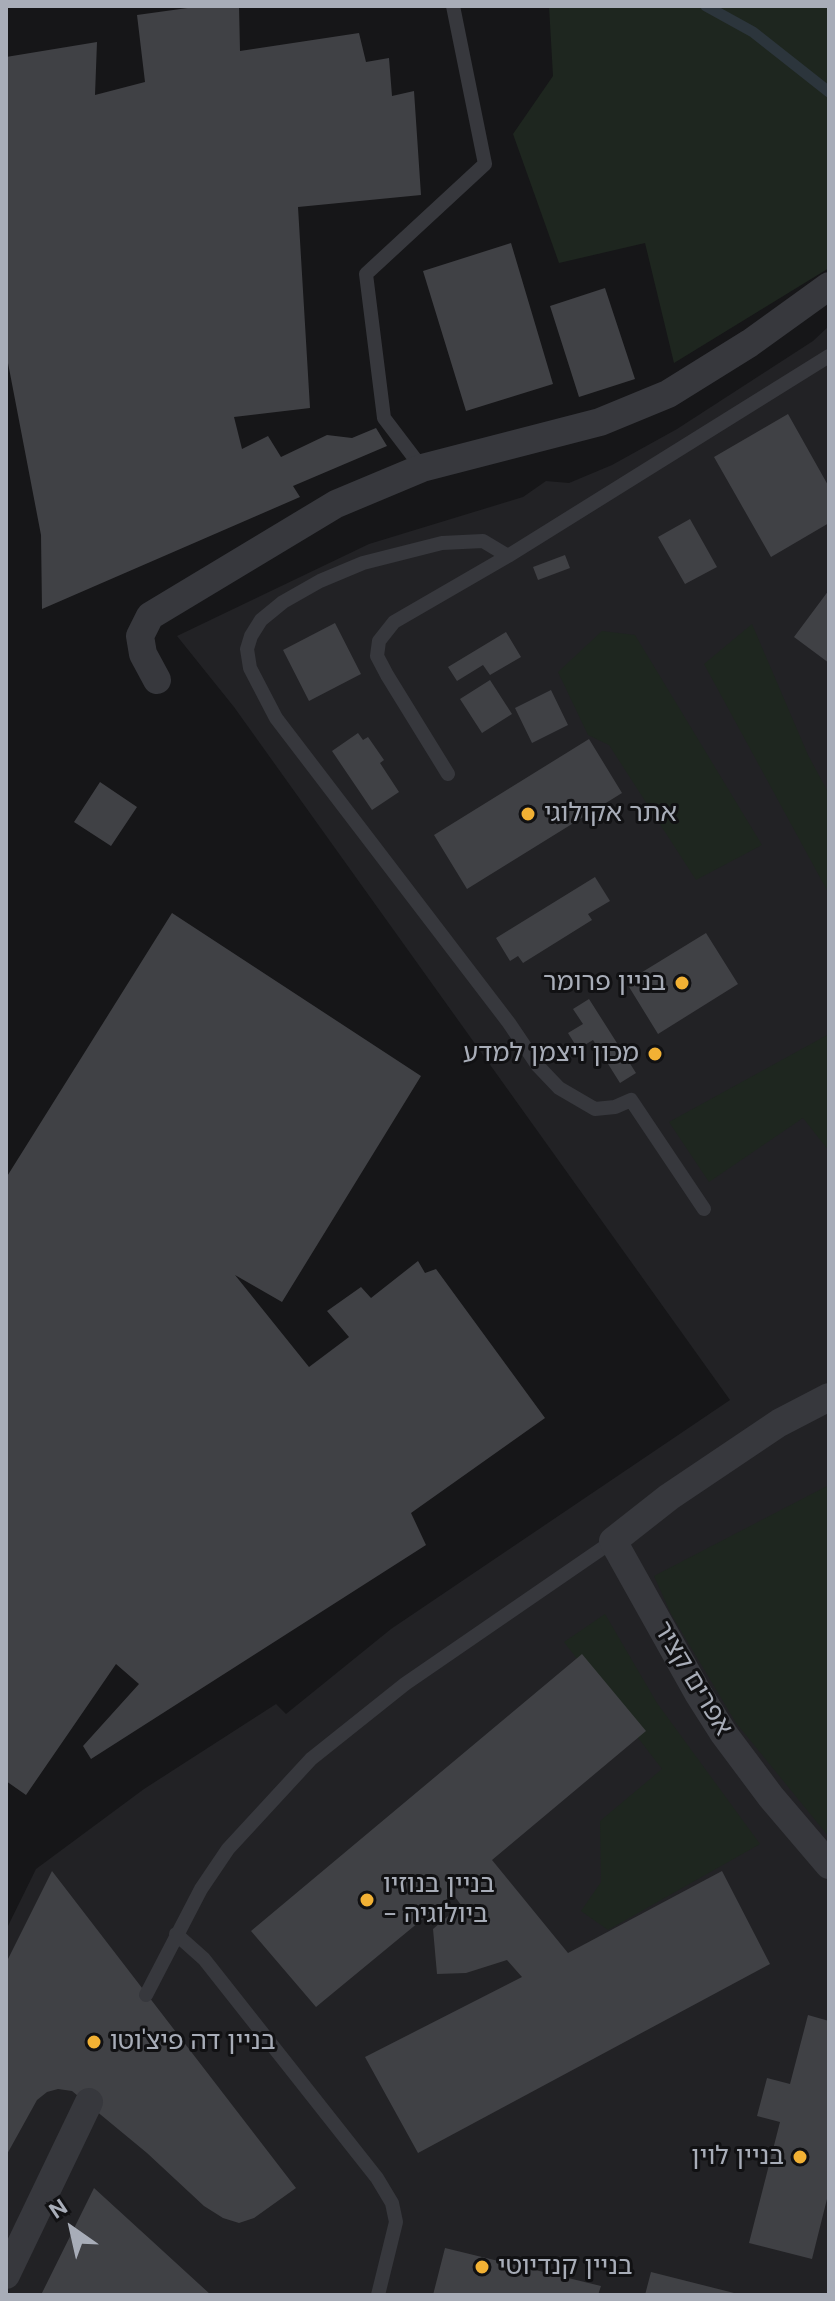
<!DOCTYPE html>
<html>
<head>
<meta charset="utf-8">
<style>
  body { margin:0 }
  #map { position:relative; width:835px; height:2301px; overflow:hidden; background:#161618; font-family:"DM Sans",sans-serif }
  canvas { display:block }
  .frame { position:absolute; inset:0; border:8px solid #a8adb8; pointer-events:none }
  .north { position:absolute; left:32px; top:2189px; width:80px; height:80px; -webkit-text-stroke:6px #111113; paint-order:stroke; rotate:326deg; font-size:22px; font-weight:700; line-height:32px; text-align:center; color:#a8adb8 }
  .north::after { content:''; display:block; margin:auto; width:28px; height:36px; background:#a8adb8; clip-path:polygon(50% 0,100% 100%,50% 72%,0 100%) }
</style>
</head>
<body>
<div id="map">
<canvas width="835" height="2301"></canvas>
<div class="frame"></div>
<div class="north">N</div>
</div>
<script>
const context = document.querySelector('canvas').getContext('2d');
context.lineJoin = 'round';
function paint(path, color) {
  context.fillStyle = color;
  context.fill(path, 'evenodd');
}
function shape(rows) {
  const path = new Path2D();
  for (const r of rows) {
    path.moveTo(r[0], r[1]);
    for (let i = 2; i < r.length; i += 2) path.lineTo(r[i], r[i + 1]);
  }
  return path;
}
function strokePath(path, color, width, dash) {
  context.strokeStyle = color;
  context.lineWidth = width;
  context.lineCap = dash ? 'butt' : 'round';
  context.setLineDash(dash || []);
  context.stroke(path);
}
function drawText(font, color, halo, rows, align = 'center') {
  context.font = font + ' "DM Sans","Noto Sans Hebrew",sans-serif';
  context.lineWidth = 6;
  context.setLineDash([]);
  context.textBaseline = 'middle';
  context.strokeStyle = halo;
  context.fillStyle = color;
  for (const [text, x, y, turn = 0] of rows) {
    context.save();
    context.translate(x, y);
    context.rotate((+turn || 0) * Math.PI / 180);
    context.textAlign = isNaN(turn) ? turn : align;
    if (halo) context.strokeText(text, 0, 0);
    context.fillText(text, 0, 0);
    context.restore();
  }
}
paint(shape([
  [829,326,829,2295,6,2295,6,1930,36,1869,144,1789,276,1704,286,1714,391,1629,730,1400,234,707,177,636,369,544,523,497,546,481,569,483,612,465,677,429,813,341]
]), '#222225');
paint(shape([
  [549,6,829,6,829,268,674,363,645,243,559,263,513,134,553,76],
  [752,624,808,755,829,794,829,894,704,664],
  [602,631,635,635,762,845,696,880,609,745,588,735,558,672],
  [829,1034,829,1151,803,1118,709,1182,669,1122],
  [829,1485,829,1837,736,1723,671,1614,654,1576],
  [605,1614,657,1703,760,1844,608,1930,581,1911,601,1882,600,1821,662,1769,564,1642]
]), '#1e261f');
strokePath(shape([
  [706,6,753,32,829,92]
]), '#2c353c', 11);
paint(shape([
  [202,6,239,6,240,51,359,33,366,62,389,58,392,96,414,91,421,195,298,207,310,408,234,417,242,449,268,436,281,457,327,435,352,438,376,428,387,446,293,486,300,497,42,609,41,535,8,363,6,57,97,42,95,95,145,82,137,15],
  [511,243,553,384,466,411,423,271],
  [605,288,635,379,579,397,550,306],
  [788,414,829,487,829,523,771,557,714,457],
  [690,519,717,567,685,584,658,537],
  [565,555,570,568,538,580,533,567],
  [829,590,829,663,794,637],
  [335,623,361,674,309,701,283,650],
  [506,632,521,657,490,675,483,665,457,681,448,667],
  [490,680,512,714,482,733,460,699],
  [551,690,568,725,532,743,515,708],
  [358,733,363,740,368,737,384,760,380,763,399,792,372,810,332,751],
  [589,739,622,793,467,889,434,835],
  [100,782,137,807,111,846,74,822],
  [595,877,610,901,588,914,592,920,523,963,518,956,510,961,496,938],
  [172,913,421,1076,282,1302,235,1275,309,1367,349,1337,327,1311,361,1287,371,1298,418,1261,425,1273,436,1269,545,1418,411,1513,426,1545,91,1759,83,1746,139,1684,116,1664,26,1795,6,1781,6,1178],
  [706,933,738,984,658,1034,626,982],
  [589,999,636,1073,620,1083,593,1040,578,1049,568,1033,583,1024,573,1009],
  [582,1654,646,1731,492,1860,568,1953,722,1871,770,1964,418,2153,365,2057,522,1977,507,1960,466,1973,437,1974,433,1929,461,1905,453,1894,316,2007,251,1931],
  [52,1871,296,2188,254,2218,239,2223,223,2218,204,2206,147,2153,72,2091,58,2089,47,2092,37,2100,6,2156,6,1963],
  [808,2015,829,2021,829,2191,812,2259,749,2243,780,2122,757,2116,767,2078,790,2084],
  [94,2188,140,2230,211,2295,41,2295],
  [445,2248,601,2286,598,2295,433,2295],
  [651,2272,738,2294,737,2295,645,2295]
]), '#404145');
strokePath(shape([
  [422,468,384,418,366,274,485,164,453,6],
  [448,774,387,675,377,656,379,641,394,622,508,556],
  [704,1209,631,1100,615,1107,595,1109,559,1088,538,1066,509,1023,276,718,250,668,247,649,251,636,261,620,283,602,320,581,363,563,442,543,483,541,508,556,829,356],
  [176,1934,204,1959,377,2178,392,2203,396,2222,378,2295],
  [146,1995,201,1889,228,1849,311,1759,405,1684,613,1541]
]), '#37383d', 14);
strokePath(shape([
  [157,680,143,654,140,636,150,616,336,504,422,468,600,422,668,394,750,343,829,286],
  [829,1397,779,1423,669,1497,613,1541,698,1693,724,1734,771,1797,829,1865],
  [6,2275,89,2102]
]), '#37383d', 28);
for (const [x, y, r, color] of [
  [528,814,8,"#f2b134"],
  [682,983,8,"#f2b134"],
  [655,1054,8,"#f2b134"],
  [367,1900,8,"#f2b134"],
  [94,2042,8,"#f2b134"],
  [800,2157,8,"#f2b134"],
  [482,2267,8,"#f2b134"]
]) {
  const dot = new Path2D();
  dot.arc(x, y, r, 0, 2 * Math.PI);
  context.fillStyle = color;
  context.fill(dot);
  strokePath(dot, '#111113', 3);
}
drawText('26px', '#a8adb8', '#111113', [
  ["אתר אקולוגי",544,814],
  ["בניין פרומר",666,983,"right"],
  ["מכון ויצמן למדע",639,1054,"right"],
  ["בניין בנוזיו",383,1885],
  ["- ביולוגיה",383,1915],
  ["בניין דה פיצ'וטו",110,2042],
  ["בניין לוין",784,2157,"right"],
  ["בניין קנדיוטי",498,2267]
], 'left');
drawText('26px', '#a8adb8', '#111113', [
  ["אפרים קציר",692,1679,59]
]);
</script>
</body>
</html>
